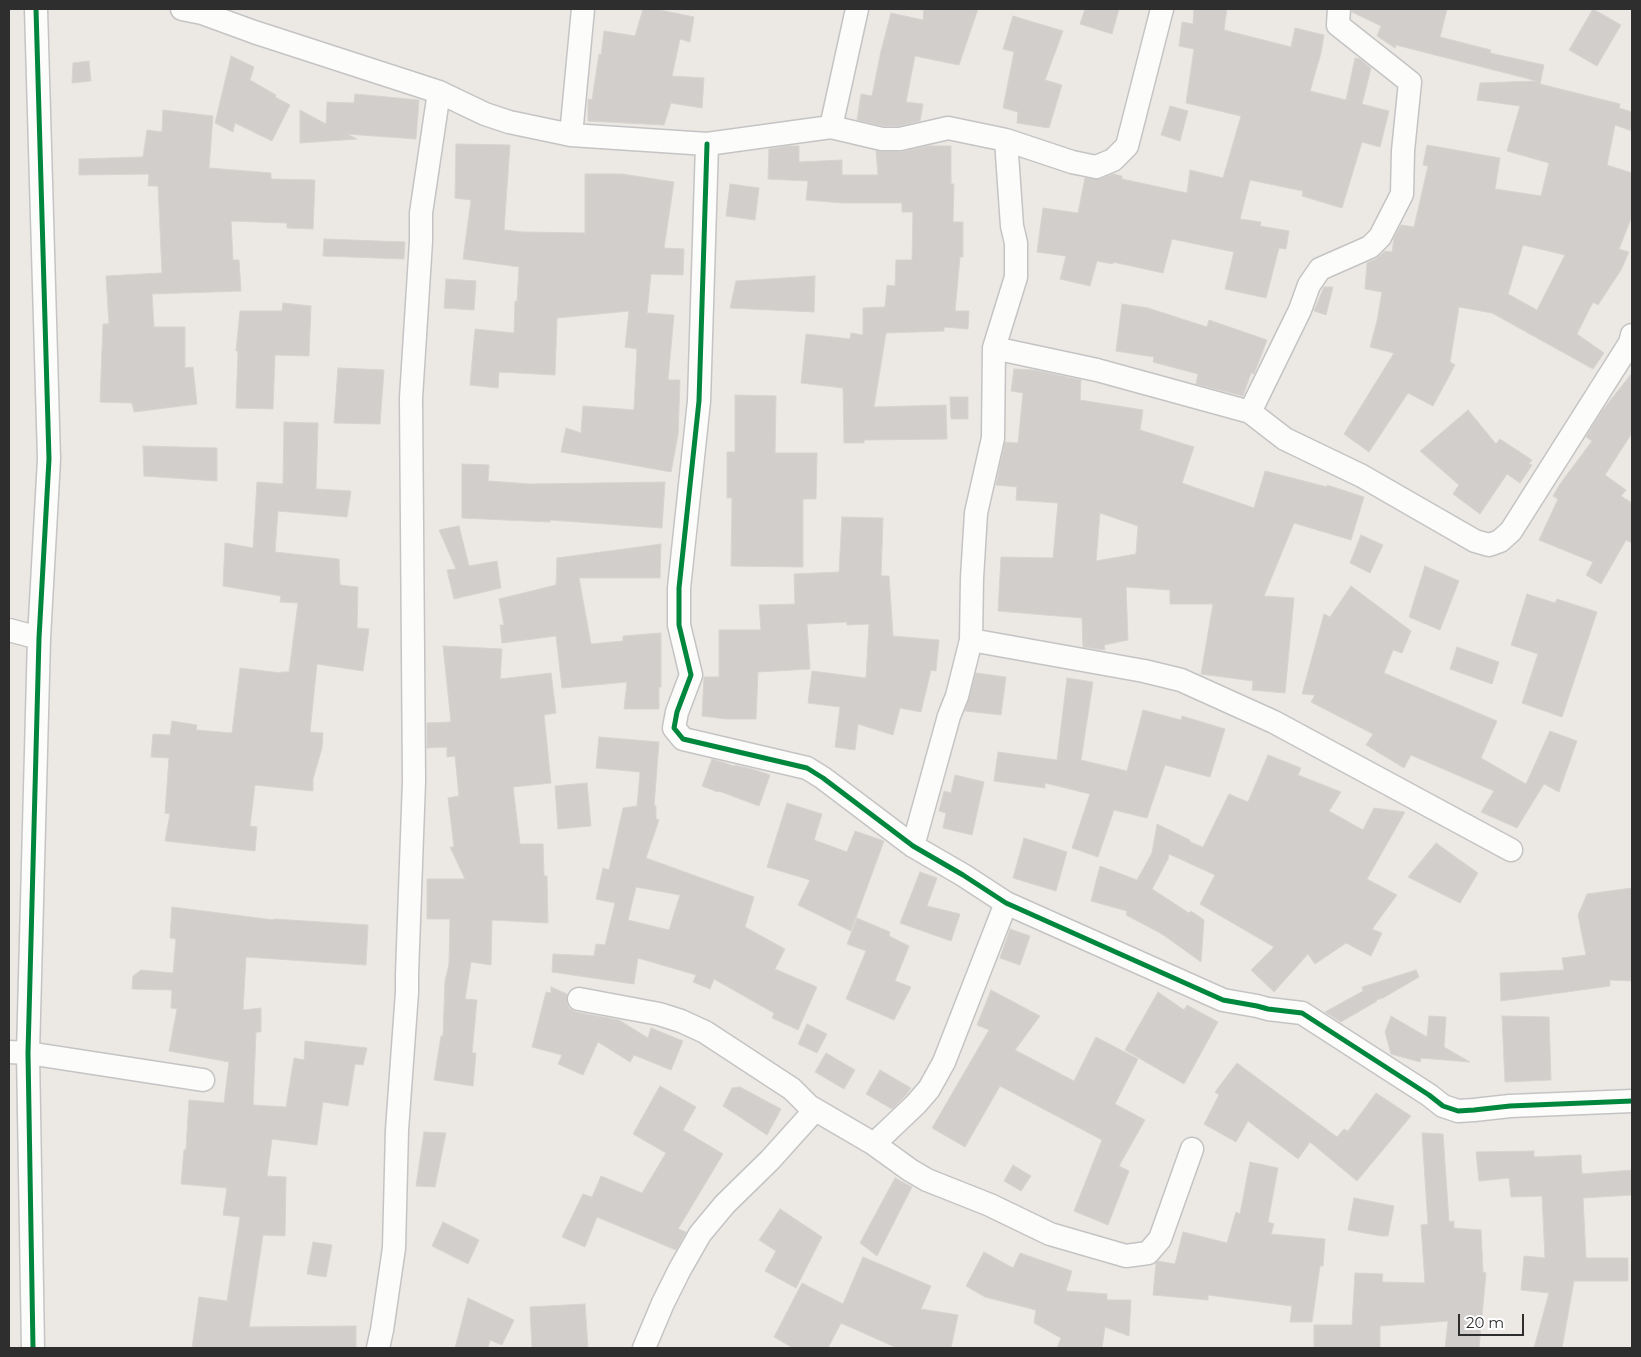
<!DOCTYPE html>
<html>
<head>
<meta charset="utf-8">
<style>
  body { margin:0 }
  #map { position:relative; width:1641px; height:1357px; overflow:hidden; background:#ece8e4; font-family:Montserrat,sans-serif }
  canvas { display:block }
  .frame { position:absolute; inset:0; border:10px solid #2e2e2e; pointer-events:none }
  .scale { position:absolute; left:1458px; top:1314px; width:66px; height:22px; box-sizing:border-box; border:2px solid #2e2e2e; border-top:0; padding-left:6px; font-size:15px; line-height:18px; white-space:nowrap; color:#2e2e2e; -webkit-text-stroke:4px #fff; paint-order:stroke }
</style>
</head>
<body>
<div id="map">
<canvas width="1641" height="1357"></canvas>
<div class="frame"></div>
<div class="scale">20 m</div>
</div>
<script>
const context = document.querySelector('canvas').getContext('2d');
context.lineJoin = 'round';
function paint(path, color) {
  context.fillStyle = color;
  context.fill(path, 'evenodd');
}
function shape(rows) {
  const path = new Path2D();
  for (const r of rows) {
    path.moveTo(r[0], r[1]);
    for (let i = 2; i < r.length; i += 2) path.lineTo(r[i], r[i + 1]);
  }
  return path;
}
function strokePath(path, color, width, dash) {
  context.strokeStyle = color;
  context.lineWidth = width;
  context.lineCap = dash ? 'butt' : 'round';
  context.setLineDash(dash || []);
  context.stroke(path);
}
const building = shape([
  [643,9,655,9,694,17,690,42,680,39,672,76,704,78,702,108,671,103,664,125,588,121,588,99,592,100,599,54,601,55,604,31,635,36,643,9],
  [924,9,978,9,959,65,915,56,906,102,923,104,920,121,899,126,884,126,857,120,861,94,872,96,881,51,891,13,923,20,924,9],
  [1085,9,1119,9,1112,34,1080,24,1085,9],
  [1194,9,1227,9,1224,30,1291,47,1295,28,1324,35,1321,53,1310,91,1346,100,1355,58,1360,59,1371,68,1362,104,1389,111,1380,147,1362,142,1342,208,1302,196,1303,191,1250,180,1240,219,1261,222,1260,226,1289,231,1286,249,1279,248,1266,298,1225,289,1234,252,1172,239,1163,273,1113,262,1113,264,1097,261,1090,286,1060,279,1066,256,1037,252,1043,208,1078,213,1085,178,1100,179,1113,174,1122,176,1122,179,1187,193,1190,170,1223,178,1241,116,1186,103,1194,49,1179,46,1182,22,1193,24,1194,9],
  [1352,9,1447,9,1440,37,1491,50,1490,53,1544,65,1540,84,1620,104,1619,108,1632,112,1632,131,1615,125,1607,165,1632,173,1632,216,1619,249,1629,252,1621,270,1598,305,1593,302,1577,334,1604,353,1593,369,1492,313,1459,307,1450,362,1455,365,1433,406,1408,393,1369,452,1344,434,1394,353,1370,347,1377,321,1382,292,1365,289,1367,263,1376,259,1385,251,1392,252,1394,238,1401,225,1414,227,1428,166,1423,165,1427,145,1500,158,1495,189,1541,196,1549,163,1507,151,1520,106,1477,100,1480,83,1537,81,1396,45,1395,48,1377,36,1381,26,1352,12,1352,9],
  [1523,245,1565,255,1537,310,1508,294,1523,245],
  [1593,9,1621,25,1597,66,1569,50,1593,9],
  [1013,16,1063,31,1045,80,1062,85,1049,128,1017,123,1018,112,1003,108,1014,52,1003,49,1013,16],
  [231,56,254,67,250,80,276,95,275,97,290,105,272,141,235,123,233,132,215,123,231,56],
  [89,61,91,81,72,83,73,63,89,61],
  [355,94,419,100,416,139,347,134,357,139,300,143,300,110,326,124,327,102,354,103,355,94],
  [1170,106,1188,111,1180,141,1161,135,1170,106],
  [163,110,213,116,209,168,271,173,271,179,315,180,313,229,287,228,287,223,231,221,233,260,239,260,241,291,152,294,154,327,185,327,185,368,193,367,197,404,134,412,132,403,100,402,103,324,109,324,106,276,162,273,158,186,148,186,149,174,79,175,79,159,143,157,147,130,162,132,163,110],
  [456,144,510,145,504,230,523,232,585,233,585,174,622,174,674,182,664,248,684,249,683,275,651,274,647,313,674,315,668,380,680,380,678,435,671,472,561,452,566,428,581,433,583,406,634,410,637,349,625,347,629,311,557,318,555,375,499,372,498,388,470,385,475,329,514,333,515,301,517,302,519,267,463,259,471,200,455,198,456,144],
  [788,146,799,146,799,162,842,160,842,175,878,175,876,151,900,152,928,146,951,146,951,184,954,184,953,222,963,222,963,257,960,257,955,311,969,311,968,329,944,327,944,331,886,333,874,407,946,405,947,439,864,440,864,443,844,443,843,388,801,383,806,334,850,339,851,333,863,335,863,308,885,307,887,285,895,286,896,260,912,260,913,212,902,212,902,203,843,203,806,200,808,181,768,179,769,149,788,146],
  [730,184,759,188,755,220,726,216,730,184],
  [324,239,405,242,404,259,323,256,324,239],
  [815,276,814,312,730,308,736,281,815,276],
  [446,279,476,281,474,310,444,308,446,279],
  [1324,287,1333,287,1326,315,1314,311,1324,287],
  [283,303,311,306,309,356,275,355,273,409,236,408,238,351,236,351,240,311,282,311,283,303],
  [1122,304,1148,308,1207,327,1209,320,1267,340,1254,374,1251,373,1243,396,1196,384,1198,374,1153,362,1154,357,1116,351,1122,304],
  [338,368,384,370,380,424,334,423,338,368],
  [1014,369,1034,370,1081,380,1080,400,1143,410,1140,430,1194,447,1182,483,1254,508,1265,471,1327,487,1327,485,1364,497,1351,540,1294,523,1264,596,1294,598,1285,693,1252,690,1253,681,1201,674,1213,604,1170,604,1170,590,1126,587,1128,640,1104,645,1105,650,1083,647,1082,618,998,611,1001,557,1053,558,1058,503,1016,500,1017,487,996,485,1005,442,1018,443,1023,393,1011,391,1014,369],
  [1100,513,1138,526,1136,554,1096,561,1100,513],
  [1632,373,1632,433,1605,475,1626,490,1621,496,1632,503,1632,543,1626,540,1601,584,1586,575,1593,562,1539,540,1558,499,1553,496,1560,484,1592,441,1586,437,1602,411,1632,373],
  [735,395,776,396,775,453,817,453,816,499,803,499,803,567,731,566,732,498,727,498,727,452,735,452,735,395],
  [950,397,968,397,968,419,951,419,950,397],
  [1468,410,1496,444,1500,439,1532,460,1529,464,1532,465,1520,483,1507,474,1480,514,1453,494,1459,485,1420,451,1468,410],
  [284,422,318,423,316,489,351,491,347,517,278,511,275,552,339,559,340,585,358,587,357,628,369,629,363,671,317,664,310,732,323,733,322,748,313,779,313,791,255,785,250,826,257,827,255,851,165,841,170,814,165,813,169,758,151,757,153,734,170,735,172,721,197,725,196,730,232,733,240,668,281,673,281,672,289,672,298,603,280,602,281,596,223,586,225,543,253,548,257,482,283,484,284,422],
  [143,446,217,448,217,481,144,476,143,446],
  [462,464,489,465,488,481,531,484,665,482,662,528,550,520,550,522,462,518,462,464],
  [842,517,883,518,881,576,889,576,893,636,939,640,936,671,931,670,921,712,900,708,893,735,858,724,855,750,835,747,840,707,808,703,812,671,866,678,869,624,847,625,847,622,807,624,810,669,758,672,756,719,726,719,702,716,704,677,719,677,719,630,761,630,759,605,795,604,794,574,839,572,842,517],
  [459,526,469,566,497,561,501,588,454,599,447,570,456,569,439,530,459,526],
  [1361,535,1383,545,1370,573,1350,563,1361,535],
  [661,544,660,578,579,578,591,644,623,641,623,636,661,633,661,687,659,687,659,709,624,709,627,682,562,688,556,636,502,643,500,625,504,625,499,599,556,585,557,558,661,544],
  [1425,566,1459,581,1440,630,1409,617,1425,566],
  [1351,586,1411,631,1402,653,1393,650,1384,673,1497,721,1481,758,1526,784,1550,731,1577,741,1559,792,1544,784,1517,828,1481,812,1494,791,1411,755,1404,768,1366,745,1373,734,1311,702,1315,695,1302,694,1324,614,1330,617,1351,586],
  [1527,594,1555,603,1557,599,1597,612,1562,717,1522,703,1538,654,1511,645,1527,594],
  [443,646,502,649,500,679,551,673,556,713,544,715,551,783,513,787,520,844,543,844,544,876,547,876,548,923,492,920,491,965,471,962,465,999,477,1000,472,1053,476,1053,473,1086,434,1080,441,1036,443,1036,445,981,449,964,450,919,427,919,427,879,465,879,450,847,454,847,448,798,459,796,455,756,447,757,447,747,427,748,427,723,451,722,443,646],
  [1457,647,1499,662,1492,684,1450,669,1457,647],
  [976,673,1006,677,1001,715,965,711,976,673],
  [1067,678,1093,682,1081,760,1127,771,1143,710,1181,720,1182,716,1225,729,1210,777,1165,765,1147,818,1114,810,1098,857,1072,848,1090,794,1045,783,1045,788,994,781,998,752,1057,760,1067,678],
  [599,737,659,742,654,806,656,806,656,819,659,820,646,858,754,897,745,927,785,949,775,969,817,987,798,1030,772,1018,774,1013,714,979,710,989,693,982,696,975,638,958,634,984,552,972,553,954,594,956,596,944,605,945,615,903,596,899,603,868,609,870,623,808,637,806,640,772,596,768,599,737],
  [636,887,680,895,669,930,628,920,636,887],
  [1268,755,1301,768,1298,775,1341,792,1329,811,1363,830,1374,808,1405,812,1367,879,1397,895,1372,929,1382,933,1371,956,1346,943,1315,964,1308,954,1274,992,1251,970,1274,947,1200,904,1215,875,1169,854,1168,859,1152,889,1189,913,1191,911,1204,920,1201,962,1162,934,1126,915,1127,911,1091,901,1100,866,1137,880,1152,853,1157,824,1190,840,1190,842,1203,847,1229,794,1248,802,1268,755],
  [712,759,734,766,735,765,752,769,770,775,759,806,719,791,718,792,702,786,712,759],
  [955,775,984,782,972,835,943,828,946,813,939,811,944,791,951,793,955,775],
  [587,783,591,826,558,829,555,786,587,783],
  [787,803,822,814,814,840,847,852,855,831,884,841,851,931,798,905,810,880,767,867,787,803],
  [1024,838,1067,852,1056,891,1013,878,1024,838],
  [1436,843,1478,873,1460,903,1408,877,1436,843],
  [920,872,937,878,927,906,960,914,951,941,900,923,920,872],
  [1632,888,1632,981,1610,980,1610,986,1501,1001,1500,973,1564,970,1562,958,1586,955,1578,915,1587,894,1632,888],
  [172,907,274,920,274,919,368,925,366,965,246,957,243,1010,261,1008,261,1032,256,1032,253,1105,286,1107,294,1058,304,1060,305,1041,367,1048,363,1065,355,1064,348,1106,323,1102,317,1145,272,1139,267,1176,286,1177,285,1236,263,1235,249,1327,356,1326,356,1348,192,1348,199,1297,227,1301,240,1217,223,1215,227,1188,181,1184,184,1150,186,1150,189,1100,224,1103,229,1062,169,1051,177,1009,171,1008,172,990,132,989,133,976,141,970,173,973,176,939,170,938,172,907],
  [857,918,890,932,889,936,909,946,895,981,911,987,894,1020,846,999,866,951,847,944,857,918],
  [1010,929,1030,936,1020,965,1000,958,1010,929],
  [1416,970,1419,977,1383,998,1376,1000,1377,1001,1341,1022,1325,1012,1363,991,1362,987,1416,970],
  [551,987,567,994,567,1004,570,1009,576,1012,619,1020,648,1038,651,1028,683,1041,671,1070,634,1055,630,1062,598,1042,583,1075,558,1064,562,1055,532,1047,546,992,551,993,551,987],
  [991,990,1040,1016,1015,1050,1074,1081,1096,1037,1138,1059,1115,1104,1145,1120,1119,1166,1129,1171,1108,1225,1074,1211,1102,1140,1000,1086,965,1147,932,1128,989,1030,977,1025,991,990],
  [1158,992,1184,1010,1187,1005,1218,1022,1184,1084,1125,1050,1158,992],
  [1391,1016,1427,1037,1429,1016,1446,1017,1444,1047,1470,1062,1421,1058,1420,1062,1391,1054,1385,1032,1391,1016],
  [1502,1016,1549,1017,1551,1080,1505,1082,1502,1016],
  [807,1024,827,1034,817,1053,798,1044,807,1024],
  [826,1053,855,1070,844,1089,815,1072,826,1053],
  [1237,1063,1337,1137,1344,1129,1348,1131,1376,1093,1411,1116,1357,1181,1310,1142,1298,1159,1248,1121,1236,1142,1204,1124,1219,1095,1215,1092,1237,1063],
  [880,1070,911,1088,906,1095,892,1109,866,1094,880,1070],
  [660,1086,696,1107,683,1130,723,1154,678,1229,686,1232,676,1250,597,1217,585,1247,562,1237,583,1194,592,1197,601,1176,642,1193,666,1153,633,1134,660,1086],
  [740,1087,781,1109,767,1135,723,1106,732,1088,740,1087],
  [424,1132,446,1133,435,1187,416,1186,424,1132],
  [1422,1133,1443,1134,1449,1222,1454,1221,1454,1228,1481,1230,1483,1272,1486,1273,1479,1348,1445,1348,1448,1321,1380,1326,1380,1348,1314,1348,1314,1325,1352,1325,1355,1273,1383,1274,1382,1282,1425,1283,1421,1225,1428,1224,1422,1133],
  [1534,1151,1534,1157,1581,1155,1582,1174,1632,1170,1632,1195,1583,1198,1586,1258,1628,1258,1628,1281,1574,1281,1562,1348,1534,1348,1549,1293,1521,1290,1524,1256,1545,1258,1542,1196,1511,1197,1509,1178,1479,1181,1476,1152,1534,1151],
  [1250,1162,1278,1168,1268,1222,1274,1224,1271,1234,1325,1239,1323,1266,1320,1266,1312,1322,1290,1322,1292,1306,1208,1295,1208,1300,1153,1295,1156,1263,1158,1261,1175,1264,1183,1232,1227,1243,1236,1212,1240,1214,1250,1162],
  [1013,1165,1031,1176,1021,1191,1004,1181,1013,1165],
  [895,1178,912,1187,877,1256,860,1243,895,1178],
  [1354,1198,1394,1206,1388,1236,1381,1236,1348,1230,1354,1198],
  [780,1209,822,1237,796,1288,765,1271,776,1251,759,1240,780,1209],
  [443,1222,479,1240,468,1264,432,1246,443,1222],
  [313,1242,332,1245,326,1277,307,1274,313,1242],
  [984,1252,1013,1268,1020,1253,1072,1271,1066,1291,1107,1294,1107,1300,1131,1300,1129,1336,1105,1327,1102,1348,1057,1348,1061,1338,1034,1323,1036,1310,985,1297,966,1286,984,1252],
  [863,1257,931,1286,921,1309,958,1315,951,1348,897,1348,841,1323,828,1348,793,1348,774,1337,802,1283,843,1304,863,1257],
  [468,1298,514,1320,502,1345,490,1340,488,1348,455,1348,468,1298],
  [585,1304,588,1348,532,1348,530,1307,585,1304]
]);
paint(building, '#d1cecb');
strokePath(building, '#d7d4d0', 1);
const street = shape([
  [182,9,202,13,254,32,439,92,485,114,509,122,571,135,707,144,831,127,882,139,900,139,948,128,1006,140,1072,162,1096,167,1113,160,1127,146,1162,9],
  [831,127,857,9],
  [571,135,583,9],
  [707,144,699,401,679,588,679,625,691,675,677,712,674,728,683,739,807,768,823,778,913,846,963,875,1006,903,1223,1000,1257,1006,1268,1009,1302,1013,1429,1095,1443,1106,1458,1111,1474,1110,1510,1106,1632,1101],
  [994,348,1097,370,1250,412,1285,439,1362,476,1475,541,1489,545,1500,541,1511,531,1630,343,1632,335],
  [1250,412,1300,310,1309,285,1320,269,1370,247,1380,237,1402,194,1403,151,1410,82,1338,25,1339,9],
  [9,630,39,638],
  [971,640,1144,671,1181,680,1274,722,1511,850],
  [913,846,949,716,957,696,971,640,972,578,976,513,993,438,994,348,1016,277,1016,243,1012,226,1006,140],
  [579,999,659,1014,681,1021,705,1032,792,1089,809,1106,874,1144,910,1170,927,1180,990,1205,1050,1234,1126,1256,1148,1253,1160,1239,1192,1149],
  [9,1052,28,1053,203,1080],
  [874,1144,916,1104,929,1089,944,1062,1006,903],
  [33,1348,28,1053,39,638,49,459,36,9],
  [378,1348,382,1330,394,1248,397,1130,407,992,407,974,414,781,411,398,421,241,421,213,439,92],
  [644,1348,663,1303,680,1269,700,1234,725,1204,770,1160,815,1110]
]);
strokePath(street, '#c5c4c5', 25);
strokePath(street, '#fcfcfb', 22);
strokePath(shape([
  [707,144,699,401,679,588,679,625,691,675,677,712,674,728,683,739,807,768,823,778,913,846,963,875,1006,903,1223,1000,1257,1006,1268,1009,1302,1013,1429,1095,1443,1106,1458,1111,1474,1110,1510,1106,1632,1101],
  [33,1348,28,1053,39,638,49,459,36,9]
]), '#00873e', 5);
</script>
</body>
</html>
